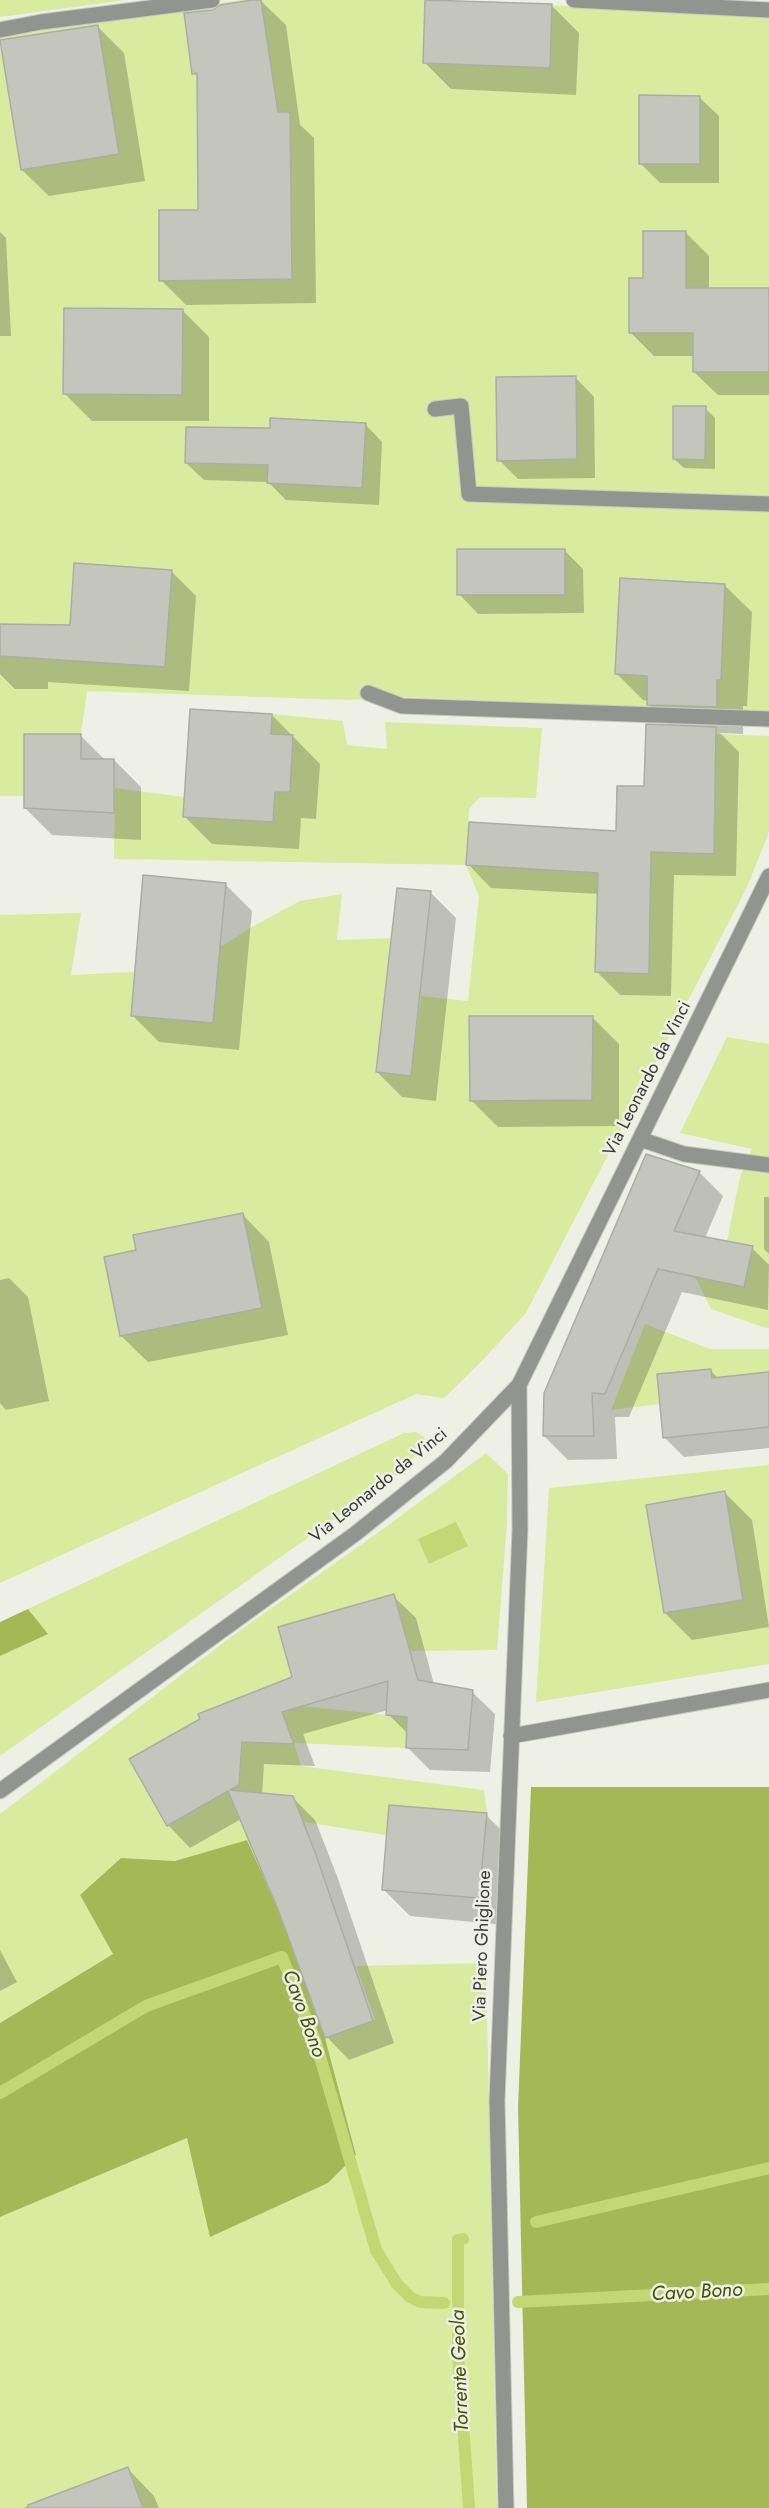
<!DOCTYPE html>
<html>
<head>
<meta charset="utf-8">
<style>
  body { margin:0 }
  canvas { display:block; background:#eef0e6 }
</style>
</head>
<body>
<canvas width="769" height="2508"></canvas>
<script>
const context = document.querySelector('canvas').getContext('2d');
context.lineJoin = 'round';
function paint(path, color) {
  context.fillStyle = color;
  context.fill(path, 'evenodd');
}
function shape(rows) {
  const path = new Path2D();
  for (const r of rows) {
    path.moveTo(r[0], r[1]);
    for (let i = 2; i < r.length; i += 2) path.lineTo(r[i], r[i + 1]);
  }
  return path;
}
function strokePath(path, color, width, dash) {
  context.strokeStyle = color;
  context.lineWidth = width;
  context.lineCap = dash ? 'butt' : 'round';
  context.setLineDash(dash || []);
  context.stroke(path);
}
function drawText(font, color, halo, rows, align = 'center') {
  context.font = font + ' Jost,sans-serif';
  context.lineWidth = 5;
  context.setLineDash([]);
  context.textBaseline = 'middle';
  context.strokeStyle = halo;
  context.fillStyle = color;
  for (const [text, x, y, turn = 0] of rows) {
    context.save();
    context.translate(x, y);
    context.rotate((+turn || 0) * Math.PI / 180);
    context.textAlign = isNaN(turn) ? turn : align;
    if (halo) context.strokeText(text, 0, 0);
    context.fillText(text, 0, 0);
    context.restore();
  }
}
paint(shape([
  [0,0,126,0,0,17],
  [241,0,444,0,769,16,769,713,404,697,349,700,87,691,81,734,24,734,24,796,0,796,0,35],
  [272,714,343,721,347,745,387,749,385,722,542,728,536,798,480,797,469,809,466,865,590,873,615,852,713,854,716,734,769,736,769,832,747,887,526,1313,480,1363,444,1398,416,1394,0,1583,0,915,81,913,71,975,134,972,131,1016,213,1023,219,948,255,925,300,901,342,894,337,940,391,938,376,1072,411,1076,421,996,468,1001,479,896,466,865,114,859,115,788,184,797,184,817,272,822,275,792,290,792,293,736,271,734],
  [727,1037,769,1044,769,1329,711,1309,695,1277,744,1287,752,1247,727,1241,740,1177,752,1149,680,1133],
  [645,1324,710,1349,769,1349,769,1372,712,1378,710,1369,657,1374,660,1404,611,1410],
  [416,1432,425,1438,421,1449,402,1471,0,1756,0,1656,47,1634,28,1609,404,1433],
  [486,1453,508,1474,507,1523,497,1650,410,1651,301,1706,407,1717,406,1748,294,1743,301,1766,484,1790,487,1813,389,1805,386,1835,304,1822,315,1852,279,1912,247,1840,175,1861,121,1858,80,1895,113,1954,0,2023,0,1814,228,1639,383,1529],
  [769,1465,769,1664,536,1702,549,1488],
  [486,1963,497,2508,0,2508,0,2217,187,2138,356,2155,325,2038,375,2020,356,1966]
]), '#daea9f');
paint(shape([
  [28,1609,48,1634,0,1656,0,1622],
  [531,1787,769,1787,769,2508,527,2508,518,2108],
  [247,1840,279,1912,325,2038,356,2155,328,2183,210,2237,187,2138,0,2217,0,2023,113,1954,80,1895,121,1858,175,1861]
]), '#a6b856');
paint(shape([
  [456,1522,468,1546,429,1564,418,1539]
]), '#c4d774');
paint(shape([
  [260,0,286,25,300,125,314,138,316,303,186,305,161,280,200,211,198,78,194,73],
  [552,6,579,33,576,95,451,89,424,62],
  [97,26,124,53,145,181,49,196,22,170],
  [699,97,719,116,719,183,660,183,641,164],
  [0,232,6,238,11,336,0,336],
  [685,232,709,256,709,290,769,289,769,395,718,395,694,372,694,356,654,356,630,332,645,279],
  [182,310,209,337,209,421,92,421,65,394],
  [575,377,594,397,595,478,518,479,499,460],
  [705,408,715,418,715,469,684,468,674,459],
  [365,424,382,442,379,505,286,500,268,482,204,480,186,463,271,429],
  [564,550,583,569,584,613,478,614,459,594],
  [171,571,196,596,189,691,48,682,48,689,15,689,0,674,0,625,72,627],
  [725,586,752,612,747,706,743,706,743,734,720,733,739,752,736,876,674,875,671,996,620,995,597,972,599,894,491,888,468,864,617,832,646,788,671,727,648,704,648,701,643,700,616,673],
  [272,715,320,764,316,819,301,818,299,849,212,844,185,817],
  [80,735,105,760,114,760,141,787,141,840,52,835,25,808],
  [225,884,252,911,239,1050,159,1042,132,1015],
  [431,893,456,918,436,1101,402,1097,377,1072],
  [592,1017,619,1044,619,1126,498,1127,471,1100],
  [699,1172,723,1196,705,1238,752,1248,769,1265,768,1310,682,1292,629,1417,615,1417,617,1459,568,1460,544,1436],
  [764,1197,769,1197,769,1254,764,1249],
  [243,1215,269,1242,288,1335,148,1362,121,1336,138,1251],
  [9,1278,28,1297,49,1401,6,1410,0,1403,0,1280],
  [710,1370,719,1379,769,1374,769,1448,684,1457,665,1438],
  [725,1493,752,1520,769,1627,692,1640,665,1613],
  [393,1596,416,1618,434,1684,472,1692,495,1714,490,1772,430,1770,407,1747,408,1734,388,1714,388,1710,303,1734,315,1766,264,1764,262,1795,292,1797,315,1820,337,1876,394,2043,349,2060,327,2037,280,1911,241,1819,190,1848,168,1825,294,1678],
  [486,1815,513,1842,505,1925,410,1916,383,1889],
  [0,1950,17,1982,0,1991],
  [128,2469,154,2496,159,2508,23,2508]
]), '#0003');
strokePath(shape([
  [0,2093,146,2006,282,1957,316,2043,376,2250,397,2284,410,2297,420,2302,444,2303],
  [536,2222,769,2168],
  [463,2239,458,2240,458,2353,469,2508],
  [518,2302,769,2289]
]), '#c4d774', 12);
const building = shape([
  [252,0,261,0,278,112,290,112,292,279,159,281,159,210,198,210,197,73,192,74,184,13,213,10,220,5,252,0],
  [425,0,552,4,550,68,423,63,425,0],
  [98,25,119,154,21,170,0,40,98,25],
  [639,95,700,96,700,164,639,164,639,95],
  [643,231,686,231,686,288,769,288,769,372,693,372,693,333,629,333,629,278,643,278,643,231],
  [64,308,183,309,182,395,63,394,64,308],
  [576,376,577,459,497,461,496,377,576,376],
  [673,406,706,406,705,460,673,459,673,406],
  [270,418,366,423,362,488,267,483,268,465,185,463,186,427,270,428,270,418],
  [457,549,565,549,565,595,457,595,457,549],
  [74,563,172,570,165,667,0,656,0,624,70,625,74,563],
  [620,578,725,584,721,680,717,680,717,707,647,705,647,676,615,674,620,578],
  [190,709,272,714,271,734,293,735,290,792,275,792,273,822,183,817,190,709],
  [646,724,716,727,714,854,651,852,649,974,595,972,598,873,466,865,469,822,616,831,617,786,644,786,646,724],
  [24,734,81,734,81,759,114,759,114,813,24,808,24,734],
  [143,875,226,883,213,1023,131,1016,143,875],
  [397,888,431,891,411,1076,376,1072,397,888],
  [469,1016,593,1016,592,1100,470,1101,469,1016],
  [646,1154,700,1171,674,1231,753,1246,744,1287,658,1269,605,1394,592,1393,594,1436,543,1436,544,1393,646,1154],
  [243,1213,262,1308,120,1336,104,1257,136,1250,133,1235,243,1213],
  [711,1369,712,1378,769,1372,769,1427,663,1438,657,1374,711,1369],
  [725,1491,743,1600,664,1613,646,1505,725,1491],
  [394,1594,418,1680,473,1690,468,1750,406,1748,407,1717,386,1715,388,1681,282,1712,294,1744,242,1742,239,1785,230,1790,293,1796,315,1852,373,2021,325,2038,279,1912,228,1791,167,1826,129,1759,200,1719,198,1714,292,1677,278,1627,394,1594],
  [389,1805,487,1813,479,1898,382,1890,389,1805],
  [128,2467,143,2508,28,2508,28,2505,128,2467]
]);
paint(building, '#c4c6bd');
strokePath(building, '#abada4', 1.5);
const minor = shape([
  [574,0,769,10],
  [0,30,41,22,212,0],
  [435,409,461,406,469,494,769,504],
  [368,693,402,706,769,719],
  [640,1139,684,1154,769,1165],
  [511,1736,769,1690],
  [0,1791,355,1534,446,1461,519,1385,769,876],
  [506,2508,497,2100,520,1529,519,1385]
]);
strokePath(minor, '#cacbc3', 17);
strokePath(minor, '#92948f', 15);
drawText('18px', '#383935', '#eef0e6', [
  ["Via Leonardo da Vinci",648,1079,-63],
  ["Via Leonardo da Vinci",379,1486,-39],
  ["Via Piero Ghiglione",483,1946,-88]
]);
drawText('italic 20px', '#465104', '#eef0e6', [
  ["Cavo Bono",303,2014,70],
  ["Cavo Bono",697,2293,-3],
  ["Torrente Geola",461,2371,-92]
]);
</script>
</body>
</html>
